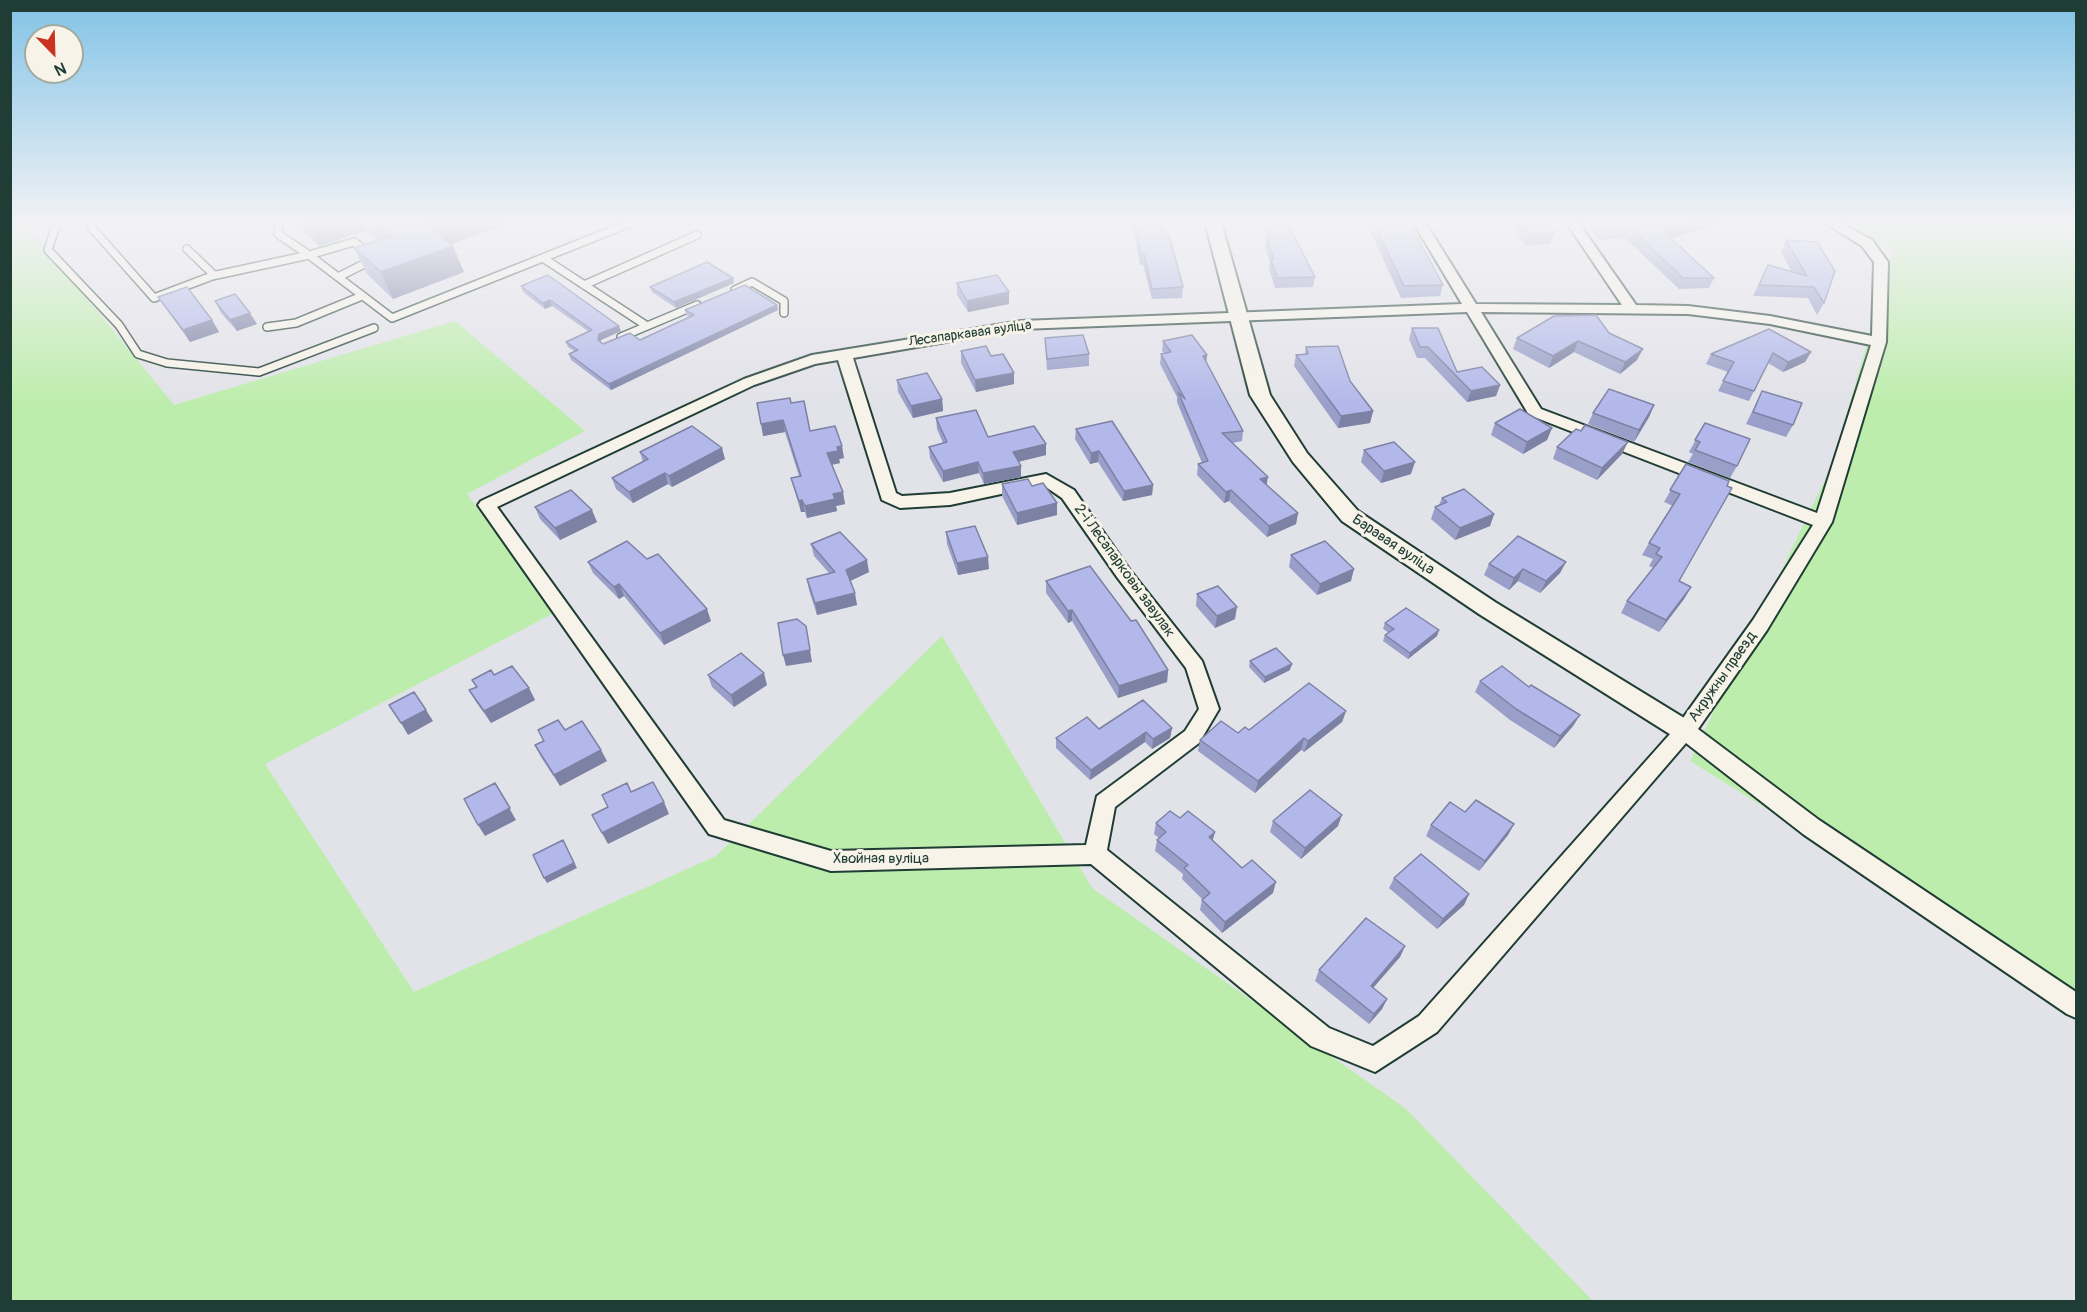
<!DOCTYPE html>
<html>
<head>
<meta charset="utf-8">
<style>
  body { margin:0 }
  #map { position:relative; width:2087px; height:1312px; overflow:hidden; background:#e2e2e9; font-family:Pangolin,sans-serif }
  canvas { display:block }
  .frame { position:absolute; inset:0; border:12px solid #1f3d34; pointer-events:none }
  .north { position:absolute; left:24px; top:24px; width:60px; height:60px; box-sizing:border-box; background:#f7f3e8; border:2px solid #a1aaa0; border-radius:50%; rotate:157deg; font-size:16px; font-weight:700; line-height:24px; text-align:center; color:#1f3d34 }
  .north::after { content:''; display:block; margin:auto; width:21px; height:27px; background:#c8321e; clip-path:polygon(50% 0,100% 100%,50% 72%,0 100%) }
</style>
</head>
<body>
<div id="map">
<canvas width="2087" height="1312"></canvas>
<div class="frame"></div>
<div class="north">N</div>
</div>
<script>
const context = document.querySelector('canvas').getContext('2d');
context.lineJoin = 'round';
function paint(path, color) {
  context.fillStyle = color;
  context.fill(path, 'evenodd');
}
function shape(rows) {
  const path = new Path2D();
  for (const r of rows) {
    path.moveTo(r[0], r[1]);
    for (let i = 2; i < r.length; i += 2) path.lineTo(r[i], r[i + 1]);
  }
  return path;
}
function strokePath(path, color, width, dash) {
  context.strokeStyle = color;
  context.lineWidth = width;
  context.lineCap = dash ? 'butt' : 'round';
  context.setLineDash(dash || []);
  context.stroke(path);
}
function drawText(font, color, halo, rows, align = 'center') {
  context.font = font + ' Pangolin,sans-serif';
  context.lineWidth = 6;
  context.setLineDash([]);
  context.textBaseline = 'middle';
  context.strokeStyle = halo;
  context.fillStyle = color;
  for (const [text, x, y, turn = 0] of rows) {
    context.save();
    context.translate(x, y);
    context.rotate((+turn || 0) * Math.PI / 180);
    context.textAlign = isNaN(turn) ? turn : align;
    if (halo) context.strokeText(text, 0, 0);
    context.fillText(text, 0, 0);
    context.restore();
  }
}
paint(shape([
  [10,222,27,225,174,405,455,321,585,431,467,494,554,613,265,764,414,992,716,856,942,636,1092,888,1405,1108,1593,1301,11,1301],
  [1840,222,2076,222,2076,1001,1690,761,1833,463,1893,249]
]), '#bdedac');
const service = shape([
  [57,222,48,250,119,325,138,354,167,363,259,372,374,328],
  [93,222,91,227,154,298,212,276,309,255,392,318,633,222],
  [279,222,278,234,309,255,354,242,367,252],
  [187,249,214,275],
  [543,258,647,326],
  [338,277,372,260],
  [584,285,697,235],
  [735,290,752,282,784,301,784,313],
  [267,327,296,323,362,296],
  [621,337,697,305]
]);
const minor = shape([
  [1413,222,1425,222,1476,304,1622,305,1566,222,1578,222,1636,305,1688,306,1770,316,1872,336,1874,262,1862,246,1823,222,1838,222,1872,240,1888,262,1886,342,1832,522,1767,630,1698,729,1819,820,2076,992,2076,1018,2067,1014,1803,834,1686,743,1437,1032,1375,1072,1311,1046,1091,864,831,871,709,834,478,505,481,501,744,379,812,355,1021,321,1462,304,1413,222],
  [1467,312,1529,415,1813,525,1753,620,1678,725,1419,1016,1373,1046,1329,1028,1107,850,1115,807,1199,743,1219,709,1202,661,1129,569,1074,490,1046,474,950,493,902,496,896,493,853,358,1021,329,1467,312],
  [1481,312,1688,314,1770,324,1871,345,1817,513,1541,409,1481,312],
  [838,360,882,500,900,508,950,505,1043,485,1062,498,1117,577,1186,668,1199,709,1185,731,1097,796,1086,845,831,851,724,820,497,507,754,385,815,364,838,360]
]);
const tertiary = shape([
  [1205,222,1221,222,1270,395,1307,453,1358,511,1495,602,1694,724,1698,731,1694,738,1685,741,1676,738,1479,614,1342,521,1293,462,1250,395,1205,222]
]);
strokePath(service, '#1f3d34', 10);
strokePath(minor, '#1f3d34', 4);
strokePath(tertiary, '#1f3d34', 4);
strokePath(service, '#f7f3e8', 7);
paint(minor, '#f7f3e8');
paint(tertiary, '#f7f3e8');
paint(shape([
  [293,222,511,222,451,244,464,272,393,299,367,274,354,248,377,241,366,231,319,246],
  [1132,222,1162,222,1165,235,1183,287,1182,298,1152,299,1143,265,1140,265],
  [1261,222,1288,222,1315,277,1313,287,1275,288,1269,269,1270,262,1265,247,1266,237],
  [1366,222,1403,222,1407,230,1443,285,1440,296,1401,298],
  [1511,222,1547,222,1554,233,1550,244,1525,246],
  [1582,222,1723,222,1671,238,1714,278,1709,288,1679,289,1625,238,1599,240],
  [1786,240,1824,303,1817,315,1808,298,1753,296,1768,265,1792,272,1781,252],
  [733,278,734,283,676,308,652,292,650,287],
  [957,283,1009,304,968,312,957,295],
  [521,286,621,331,601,340,601,342,603,344,640,340,690,317,687,316,685,310,777,305,778,310,611,390,571,360,569,354,574,351,568,347,566,342,588,331,552,306,545,309,523,292],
  [158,297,212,320,219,332,190,342],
  [215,301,257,324,237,331,221,313],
  [1412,328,1457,372,1500,385,1496,396,1467,402,1425,358,1417,358,1409,339],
  [1609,333,1637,360,1620,374,1574,352,1549,368,1513,349,1517,338],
  [1045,338,1089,354,1089,366,1047,370],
  [1163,341,1207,355,1206,362,1243,431,1242,441,1232,443,1266,485,1298,513,1296,524,1267,537,1229,501,1224,503,1197,475,1198,464,1202,463,1177,402,1177,397,1160,364,1161,354,1164,353,1162,351],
  [1306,347,1373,411,1370,423,1338,428,1294,366,1296,355,1305,354],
  [961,351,991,356,1014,384,976,392,961,363],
  [1811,352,1805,362,1783,372,1768,363,1749,401,1718,391,1728,372,1706,364,1711,354],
  [897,380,942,399,943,411,913,418,898,392],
  [1762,391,1793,425,1786,437,1746,424],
  [791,403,810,431,844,458,839,459,840,463,832,465,845,504,836,506,837,511,807,518,805,512,801,512,794,489,791,478,799,476,785,432,763,436],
  [1654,405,1649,417,1634,442,1588,424,1593,413],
  [936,418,988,437,1046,455,1018,462,1021,466,1021,477,984,484,979,473,943,482,930,458,929,447,943,443,937,429],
  [1495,423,1552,428,1547,440,1523,454,1491,435],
  [1705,423,1737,466,1730,478,1688,462,1693,454,1689,452],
  [1076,429,1153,485,1152,495,1123,501,1098,462,1090,464,1075,439],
  [1557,447,1622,454,1597,480,1553,459],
  [1364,450,1411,474,1381,483,1361,462],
  [640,452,725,459,672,487,668,484,633,503,616,489,612,478,643,462],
  [1686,464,1679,581,1691,587,1684,599,1659,632,1621,613,1627,601,1654,568,1649,566,1653,559,1642,555,1649,543,1673,506,1664,502],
  [1002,484,1032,486,1057,515,1017,525,1002,496],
  [1442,498,1494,514,1490,526,1455,540,1431,519,1435,507,1439,505],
  [535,507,597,522,560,540,540,519],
  [946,532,989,569,958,575,947,544],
  [811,544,869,572,850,581,857,605,817,615,809,590,807,579,829,573,814,556],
  [1291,555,1351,581,1317,595,1289,567],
  [588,562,711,621,664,645,624,596,619,599,593,573],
  [1566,562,1560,573,1540,593,1518,581,1509,590,1484,575,1489,564],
  [1046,581,1168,670,1167,682,1118,698,1072,621,1068,623,1046,593],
  [1197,594,1235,619,1215,628,1196,606],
  [1385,623,1439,630,1437,636,1408,659,1383,641,1385,635,1389,633,1383,629],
  [1250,661,1290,670,1264,683,1249,667],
  [494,675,529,688,535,700,491,723,476,702,469,690,476,687,472,680],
  [708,675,767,685,734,707,712,687],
  [1480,681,1529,687,1580,715,1573,726,1554,748,1510,720,1475,692],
  [1346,711,1342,722,1304,752,1301,750,1255,793,1198,751,1200,740,1238,733,1249,730],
  [1172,728,1170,738,1152,749,1145,742,1090,780,1056,748,1056,738,1099,729],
  [538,730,565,730,607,761,560,786,541,757,535,745,543,741],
  [1465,812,1514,824,1508,835,1479,871,1426,836,1431,825],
  [1180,818,1213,841,1242,868,1273,893,1222,933,1200,910,1202,899,1182,879,1183,874,1155,851,1157,840,1159,838,1154,834,1156,823],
  [1273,821,1338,826,1301,859,1270,832],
  [1394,878,1469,894,1464,905,1437,929,1389,888],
  [1405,946,1400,957,1373,988,1387,999,1382,1009,1369,1024,1315,981,1319,970]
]), '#999fc9');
paint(shape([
  [307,222,362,222,366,231,319,246],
  [430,222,511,222,436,249,426,223],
  [1695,222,1723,222,1659,242,1663,231],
  [453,246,464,272,393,299,381,272],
  [733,278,734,283,676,308,674,302],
  [1009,292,1009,304,968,312,967,301],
  [550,300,552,306,545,309,543,303],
  [777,305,778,310,611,390,609,384],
  [250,313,257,324,237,331,230,320],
  [212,320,219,332,190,342,183,330],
  [619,326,621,331,601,340,600,346,598,340,599,334],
  [1578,341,1574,352,1549,368,1553,356],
  [1643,349,1637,360,1620,374,1625,362],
  [1811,352,1805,362,1783,372,1788,362],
  [1207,355,1206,365,1203,356],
  [1014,373,1014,384,976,392,975,380],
  [1500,385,1496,396,1467,402,1471,391],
  [942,399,943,411,913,418,911,406],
  [1654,405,1649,417,1634,442,1639,430],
  [1373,411,1370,423,1338,428,1341,416],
  [783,420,785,432,763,436,761,424],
  [1552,428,1547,440,1523,454,1527,442],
  [1628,442,1622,454,1597,480,1602,468],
  [1046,444,1046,455,1013,463,1013,452],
  [842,446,844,458,839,459,840,463,829,465,827,453,837,447],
  [722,448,725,459,672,487,669,476],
  [1099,451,1098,462,1090,464,1091,453],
  [978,462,979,473,943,482,943,471],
  [1415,462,1411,474,1381,483,1384,471],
  [1021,466,1021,477,984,484,983,473],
  [665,473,668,484,633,503,629,492],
  [1268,477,1266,488,1260,479],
  [1153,485,1152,495,1123,501,1124,491],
  [1231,490,1229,501,1224,503,1226,492],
  [843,492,845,504,836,506,837,511,807,518,805,506,833,494],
  [802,500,805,512,801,512,799,501],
  [1057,503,1057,515,1017,525,1017,513],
  [592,510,597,522,560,540,555,528],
  [1298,513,1296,524,1267,537,1269,526],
  [1494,514,1490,526,1455,540,1460,528],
  [988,557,989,569,958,575,957,563],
  [867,560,869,572,848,582,846,570],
  [1566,562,1560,573,1540,593,1546,581],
  [1354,569,1351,581,1317,595,1320,584],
  [1523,569,1518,581,1509,590,1514,578],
  [619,584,624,596,619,599,614,587],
  [1691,587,1684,599,1659,632,1666,620],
  [855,593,857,605,817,615,815,603],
  [1237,607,1235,619,1215,628,1217,616],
  [707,609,711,621,664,645,660,633],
  [1072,610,1072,621,1068,623,1068,611],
  [806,626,812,662,786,666,783,655],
  [1439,630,1437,636,1408,659,1410,653],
  [1292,664,1290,670,1264,683,1265,677],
  [1168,670,1167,682,1118,698,1119,686],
  [764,673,767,685,734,707,731,695],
  [529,688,535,700,491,723,484,711],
  [426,710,433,721,408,735,401,723],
  [1346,711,1342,722,1304,752,1308,741],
  [1580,715,1573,726,1554,748,1560,736],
  [1172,728,1170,738,1152,749,1153,739],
  [1146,732,1145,742,1090,780,1091,770],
  [1304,738,1301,750,1255,793,1258,781],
  [601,750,607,761,560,786,554,775],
  [495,783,516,820,485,836,478,825],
  [664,802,669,814,608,844,602,833],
  [1342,815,1338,826,1301,859,1305,848],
  [1514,824,1508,835,1479,871,1485,861],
  [1215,832,1212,843,1209,837],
  [563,840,577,868,547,883,544,878],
  [1276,882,1273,893,1222,933,1225,922],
  [1469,894,1464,905,1437,929,1443,919],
  [1405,946,1400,957,1366,996,1371,986],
  [1387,999,1382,1009,1369,1024,1374,1014]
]), '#7d82a4');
const building = shape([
  [374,222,430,222,426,223,453,246,381,272,354,248,391,236,374,222],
  [1135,222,1162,222,1165,235,1169,235,1183,287,1152,289,1144,254,1141,254,1135,222],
  [1266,222,1287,222,1315,277,1277,278,1271,259,1274,259,1266,237,1271,237,1266,222],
  [1373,222,1403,222,1407,230,1413,229,1443,285,1404,286,1373,222],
  [1521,222,1547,222,1554,233,1529,234,1521,222],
  [1596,222,1695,222,1663,231,1714,278,1683,278,1630,228,1603,230,1596,222],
  [1786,240,1817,242,1835,271,1824,303,1814,287,1759,285,1768,265,1807,276,1786,240],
  [707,262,733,278,674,302,650,287,707,262],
  [548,275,619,326,599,334,598,340,603,344,630,333,640,340,694,315,685,310,745,285,777,305,609,384,569,354,578,350,566,342,592,330,550,300,543,303,521,286,548,275],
  [997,275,1009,292,967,301,957,283,997,275],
  [187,287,212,320,183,330,158,297,187,287],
  [235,294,250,313,230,320,215,301,235,294],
  [1596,315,1609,333,1643,349,1625,362,1578,341,1553,356,1517,338,1554,316,1596,315],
  [1412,328,1438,328,1457,372,1482,367,1500,385,1471,391,1428,347,1420,347,1412,328],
  [1769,329,1811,352,1788,362,1773,353,1754,391,1723,381,1734,362,1711,354,1769,329],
  [1083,335,1089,354,1047,359,1045,338,1083,335],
  [1192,335,1207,355,1203,356,1243,431,1222,433,1268,477,1260,479,1298,513,1269,526,1231,490,1226,492,1198,464,1208,461,1178,392,1185,399,1161,354,1171,352,1163,341,1192,335],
  [986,346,991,356,1003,354,1014,373,975,380,961,351,986,346],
  [1338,346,1350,381,1373,411,1341,416,1296,355,1308,354,1306,347,1338,346],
  [927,373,942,399,911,406,897,380,927,373],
  [1609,389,1654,405,1639,430,1593,413,1609,389],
  [1762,391,1802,403,1793,425,1753,412,1762,391],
  [790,398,791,403,804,401,810,431,835,426,842,446,837,447,838,451,827,453,843,492,833,494,835,499,805,506,802,500,799,501,791,478,801,476,783,420,761,424,757,403,790,398],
  [1520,409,1552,428,1527,442,1495,423,1520,409],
  [976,410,988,437,1034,426,1046,444,1013,452,1021,466,983,473,978,462,943,471,929,447,947,442,936,418,976,410],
  [1112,421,1153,485,1124,491,1099,451,1091,453,1076,429,1112,421],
  [1705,423,1750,439,1737,466,1695,450,1700,442,1695,440,1705,423],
  [1585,425,1628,442,1602,468,1557,447,1576,429,1581,431,1585,425],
  [692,426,722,448,669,476,665,473,629,492,612,478,648,459,640,452,692,426],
  [1394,442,1415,462,1384,471,1364,450,1394,442],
  [1686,464,1729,481,1727,486,1732,488,1679,581,1691,587,1666,620,1627,601,1662,557,1656,554,1660,548,1649,543,1680,494,1670,490,1686,464],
  [1028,479,1032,486,1043,483,1057,503,1017,513,1002,484,1028,479],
  [1464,489,1494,514,1460,528,1435,507,1447,502,1442,498,1464,489],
  [571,490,592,510,555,528,535,507,571,490],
  [975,526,988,557,957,563,946,532,975,526],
  [840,532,867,560,846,570,855,593,815,603,807,579,835,572,811,544,840,532],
  [1518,536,1566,562,1546,581,1523,569,1514,578,1489,564,1518,536],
  [627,541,647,559,658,554,707,609,660,633,619,584,614,587,588,562,627,541],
  [1325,541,1354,569,1320,584,1291,555,1325,541],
  [1090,566,1131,621,1136,620,1168,670,1119,686,1072,610,1068,611,1046,581,1090,566],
  [1218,586,1237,607,1217,616,1197,594,1218,586],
  [1406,608,1439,630,1410,653,1385,635,1394,629,1385,623,1406,608],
  [797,619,806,626,810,650,783,655,778,623,797,619],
  [1276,648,1292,664,1265,677,1250,661,1276,648],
  [741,653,764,673,731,695,708,675,741,653],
  [512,666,529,688,484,711,469,690,477,687,472,680,491,670,494,675,512,666],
  [1502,666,1529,687,1531,685,1580,715,1560,736,1516,709,1480,681,1502,666],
  [1309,683,1346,711,1308,741,1304,738,1258,781,1200,740,1221,721,1238,733,1245,727,1249,730,1309,683],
  [414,692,426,710,401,723,389,705,414,692],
  [1143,700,1172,728,1153,739,1146,732,1091,770,1056,738,1087,717,1099,729,1143,700],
  [558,720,565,730,582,721,601,750,554,775,535,745,544,741,538,730,558,720],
  [653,782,664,802,602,833,592,815,608,807,602,795,627,783,631,792,653,782],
  [495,783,510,808,478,825,464,799,495,783],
  [1310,790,1342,815,1305,848,1273,821,1310,790],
  [1476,800,1514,824,1485,861,1431,825,1450,802,1465,812,1476,800],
  [1170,811,1180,818,1188,811,1215,832,1209,837,1242,868,1252,860,1276,882,1225,922,1202,900,1210,893,1184,868,1188,865,1157,840,1166,832,1156,823,1170,811],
  [563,840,574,863,544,878,533,855,563,840],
  [1421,854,1469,894,1443,919,1394,878,1421,854],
  [1366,918,1405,946,1371,986,1387,999,1374,1014,1319,970,1366,918]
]);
paint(building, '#b2b9ea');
strokePath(building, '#7d82a4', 1.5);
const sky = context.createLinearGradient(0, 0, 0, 405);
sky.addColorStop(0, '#82c3e6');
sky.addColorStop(0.55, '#f2f2f5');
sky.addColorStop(1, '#f2f2f500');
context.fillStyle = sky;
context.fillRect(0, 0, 2087, 405);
drawText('14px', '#1f3d34', '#f7f3e8', [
  ["Лесапаркавая вуліца",970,334,-8]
]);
drawText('15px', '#1f3d34', '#f7f3e8', [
  ["Баравая вуліца",1393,545,34],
  ["2-і Лесапарковы завулак",1124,571,54],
  ["Акружны праезд",1723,677,-55],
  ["Хвойная вуліца",881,859]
]);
</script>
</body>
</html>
